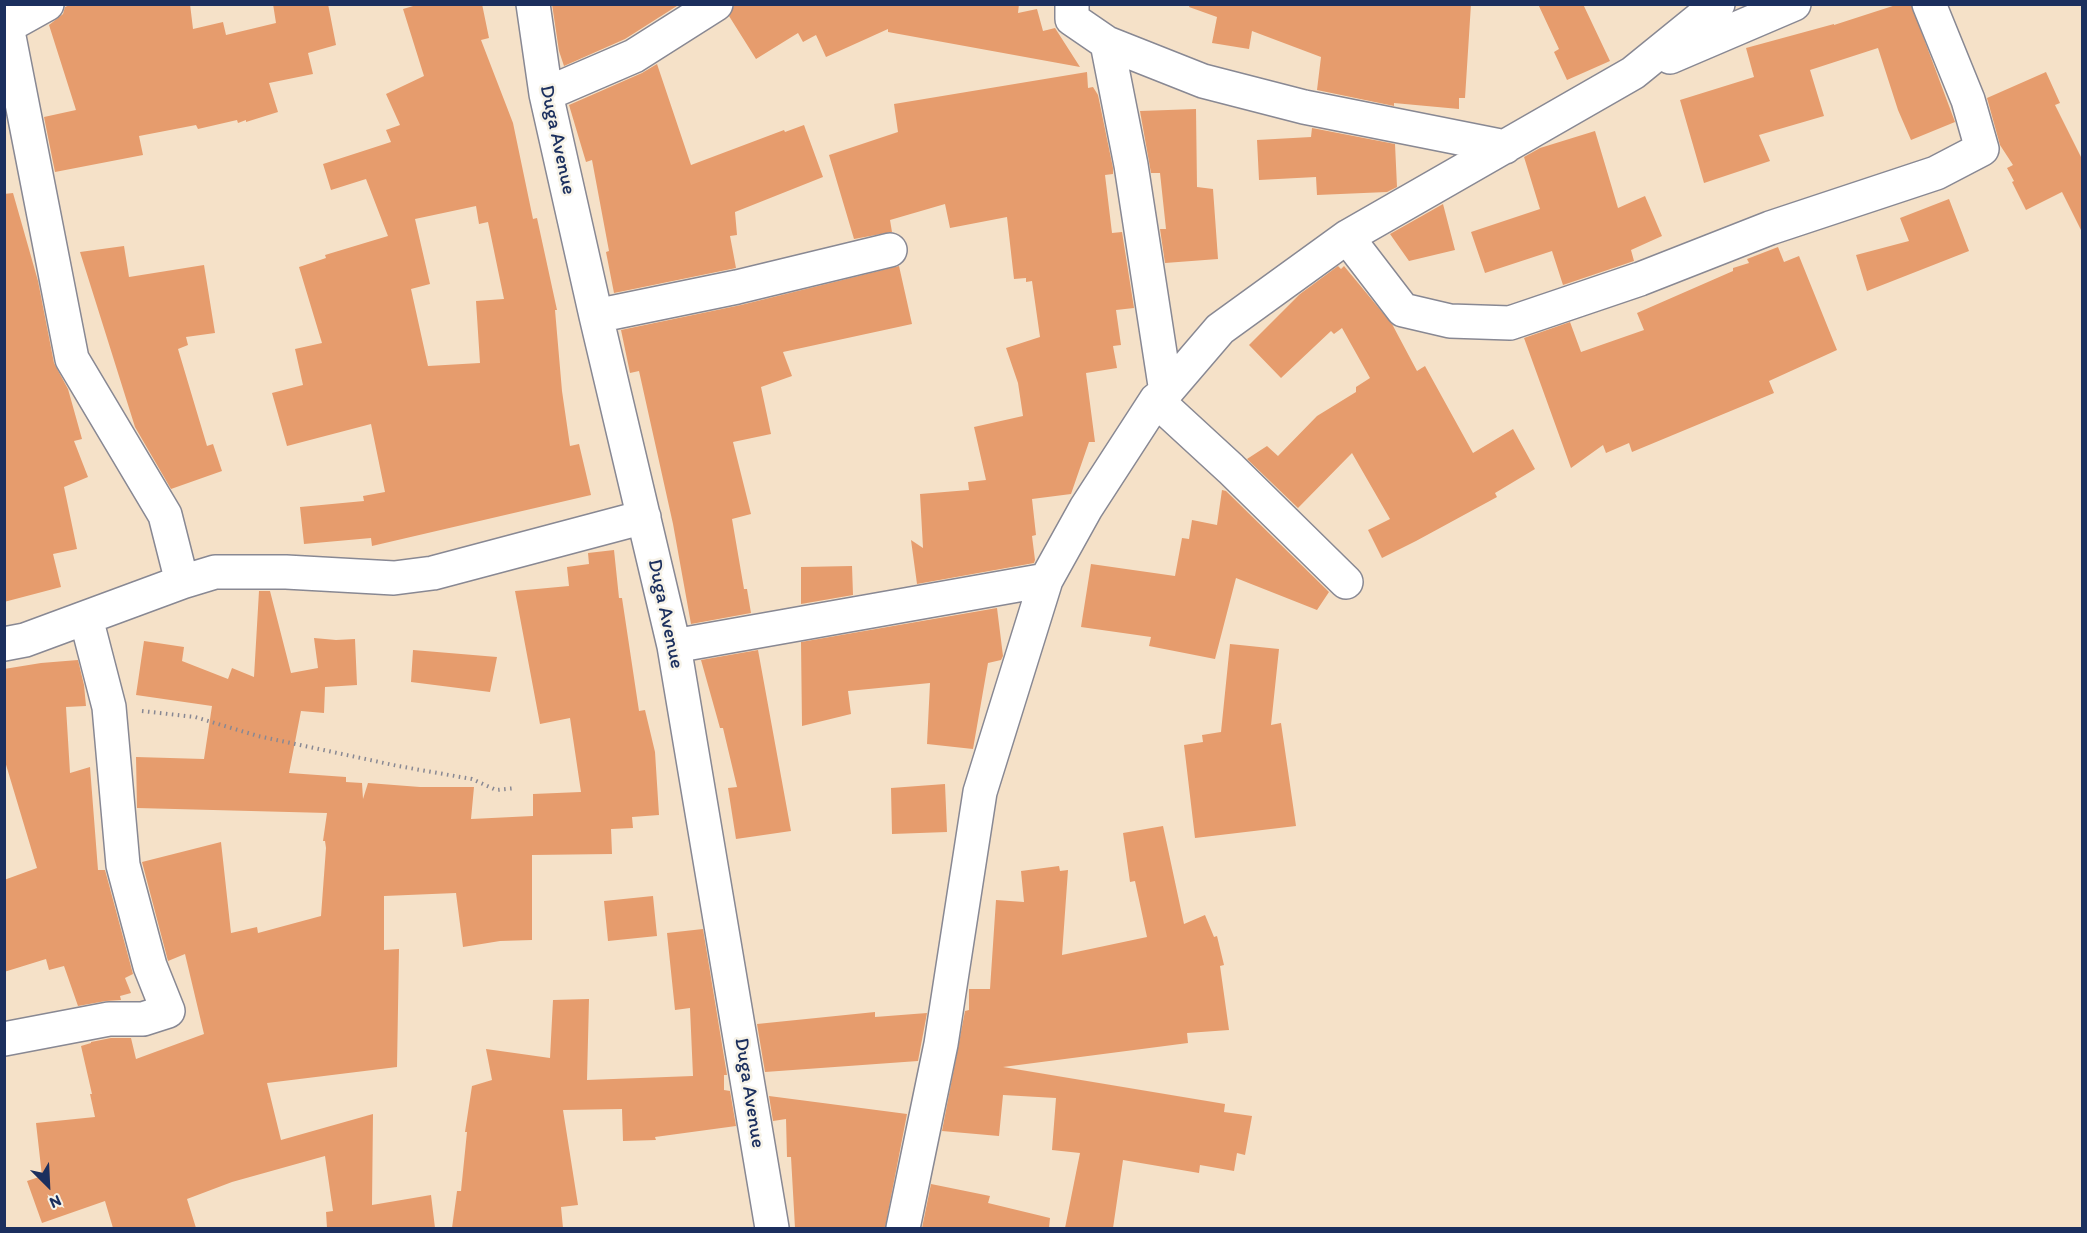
<!DOCTYPE html>
<html>
<head>
<meta charset="utf-8">
<style>
  body { margin:0 }
  #map { position:relative; width:2087px; height:1233px; overflow:hidden; background:#f5e1c8; font-family:Itim,sans-serif }
  canvas { display:block }
  .frame { position:absolute; inset:0; border:6px solid #1b2f5e; pointer-events:none }
  .north { position:absolute; left:18px; top:1155px; width:60px; height:60px; -webkit-text-stroke:4px #f7f3e8; paint-order:stroke; rotate:156deg; font-size:16px; font-weight:700; line-height:24px; text-align:center; color:#1b2f5e }
  .north::after { content:''; display:block; margin:auto; width:21px; height:27px; background:#1b2f5e; clip-path:polygon(50% 0,100% 100%,50% 72%,0 100%) }
</style>
</head>
<body>
<div id="map">
<canvas width="2087" height="1233"></canvas>
<div class="frame"></div>
<div class="north">N</div>
</div>
<script>
const context = document.querySelector('canvas').getContext('2d');
context.lineJoin = 'round';
function paint(path, color) {
  context.fillStyle = color;
  context.fill(path, 'evenodd');
}
function shape(rows) {
  const path = new Path2D();
  for (const r of rows) {
    path.moveTo(r[0], r[1]);
    for (let i = 2; i < r.length; i += 2) path.lineTo(r[i], r[i + 1]);
  }
  return path;
}
function strokePath(path, color, width, dash) {
  context.strokeStyle = color;
  context.lineWidth = width;
  context.lineCap = dash ? 'butt' : 'round';
  context.setLineDash(dash || []);
  context.stroke(path);
}
function drawText(font, color, halo, rows, align = 'center') {
  context.font = font + ' Itim,sans-serif';
  context.lineWidth = 5;
  context.setLineDash([]);
  context.textBaseline = 'middle';
  context.strokeStyle = halo;
  context.fillStyle = color;
  for (const [text, x, y, turn = 0] of rows) {
    context.save();
    context.translate(x, y);
    context.rotate((+turn || 0) * Math.PI / 180);
    context.textAlign = isNaN(turn) ? turn : align;
    if (halo) context.strokeText(text, 0, 0);
    context.fillText(text, 0, 0);
    context.restore();
  }
}
paint(shape([
  [72,4,190,4,193,29,223,22,226,35,276,23,273,4,328,4,336,45,308,53,313,74,269,83,278,112,246,122,246,120,238,123,237,120,198,129,196,125,139,136,143,155,55,172,44,117,76,110,49,25,63,14,65,7],
  [420,4,482,4,489,38,481,40,513,123,533,219,537,218,557,310,555,310,562,391,570,446,579,444,591,495,372,546,371,538,304,544,300,507,364,501,363,496,385,492,371,424,287,446,272,393,303,385,295,349,322,343,299,267,326,258,325,255,388,236,366,179,331,190,323,164,391,142,386,130,400,125,386,94,424,76,403,9],
  [476,206,479,224,488,222,504,299,476,301,480,363,428,366,411,289,430,284,415,219],
  [552,4,680,4,625,39,564,66,559,51],
  [735,4,1019,4,1018,13,1037,9,1043,31,1055,28,1080,67,888,32,888,29,826,57,816,35,803,42,798,33,756,59,729,16],
  [1190,4,1471,4,1465,98,1459,98,1459,109,1394,103,1394,106,1317,90,1321,57,1252,31,1249,49,1212,43,1217,17,1189,7],
  [1538,4,1583,4,1610,61,1567,80,1554,52,1559,49],
  [1899,4,1911,4,1955,122,1911,140,1898,110,1878,48,1810,70,1824,116,1759,135,1770,161,1704,183,1680,100,1754,77,1746,48,1834,24,1834,25],
  [657,64,691,165,784,130,785,132,804,125,823,177,735,212,737,235,730,236,736,268,614,293,606,252,609,251,592,160,586,162,569,105,642,73],
  [1087,72,1088,88,1093,87,1098,95,1113,168,1113,174,1105,175,1112,233,1122,232,1134,308,1116,310,1121,345,1113,346,1117,368,1086,373,1095,442,1089,442,1071,494,1032,499,1036,535,1032,536,1035,560,1034,563,917,584,911,540,923,548,920,494,969,490,968,482,986,480,974,427,1023,416,1018,383,1006,348,1040,337,1032,281,1026,282,1026,278,1014,279,1007,217,950,228,945,204,890,220,892,232,854,239,829,155,898,132,894,104],
  [2046,72,2060,103,2055,105,2082,159,2082,232,2062,192,2026,210,2012,182,2014,181,2007,168,2013,165,2000,145,1987,98],
  [1196,109,1197,187,1213,189,1218,259,1165,263,1160,229,1166,229,1160,173,1151,173,1140,111],
  [1312,128,1395,144,1397,187,1387,192,1317,195,1316,177,1259,180,1257,140,1311,137],
  [1595,131,1618,208,1645,196,1662,236,1631,250,1634,261,1563,285,1552,251,1485,273,1471,232,1540,209,1524,157,1540,148],
  [13,193,38,281,54,363,68,389,82,439,74,441,88,477,64,487,77,549,53,554,61,587,4,602,4,194],
  [1949,199,1969,251,1867,291,1856,255,1909,241,1900,218],
  [1443,204,1455,250,1409,261,1390,234],
  [124,246,129,277,204,265,215,333,186,337,188,345,178,349,207,446,213,444,222,471,171,489,135,427,80,252],
  [1778,247,1784,262,1799,256,1837,350,1769,381,1774,393,1632,452,1629,443,1606,453,1603,445,1571,468,1524,338,1570,322,1581,352,1644,330,1637,313,1733,271,1733,268,1749,263,1747,259],
  [899,266,912,324,783,352,792,376,761,387,771,434,733,442,751,514,732,519,744,589,747,589,751,613,691,624,673,524,639,371,630,373,621,330,741,305],
  [1338,266,1341,269,1344,266,1392,324,1417,371,1425,366,1473,453,1513,429,1535,469,1495,493,1497,497,1416,541,1382,558,1368,530,1390,519,1352,453,1298,508,1247,459,1267,446,1278,456,1317,416,1356,392,1356,387,1370,378,1342,328,1334,334,1331,331,1281,378,1249,345,1300,294],
  [1222,490,1226,491,1329,592,1317,610,1236,578,1215,659,1149,646,1151,637,1081,627,1091,564,1175,576,1182,538,1189,539,1192,520,1217,525],
  [614,550,619,598,622,598,639,711,645,710,655,752,659,815,632,817,633,828,611,829,612,854,532,855,532,940,500,941,463,947,456,893,384,896,384,950,399,949,397,1067,267,1083,281,1140,373,1114,372,1205,431,1195,435,1228,327,1228,326,1212,333,1211,325,1156,232,1182,187,1199,196,1228,113,1228,105,1201,42,1223,27,1181,42,1176,36,1123,95,1117,90,1094,92,1094,81,1046,91,1043,91,1042,111,1038,131,1038,136,1059,204,1034,185,954,168,961,142,862,221,842,231,933,257,927,258,933,321,916,326,848,325,841,323,841,327,813,137,808,136,757,204,759,212,706,136,695,144,641,184,647,182,661,228,679,232,668,254,677,259,591,270,591,291,673,318,668,314,638,336,640,355,639,357,685,325,687,324,713,301,711,289,773,346,777,346,782,362,783,363,799,368,783,420,787,474,787,471,819,533,816,533,794,581,792,570,718,540,724,515,591,569,586,567,567,589,564,588,553],
  [852,566,853,595,801,604,801,567],
  [997,608,1003,656,1001,660,988,663,973,749,927,744,930,683,848,691,851,714,802,726,801,642],
  [1230,644,1279,649,1271,725,1281,723,1296,826,1195,838,1184,745,1203,742,1202,735,1221,732],
  [413,650,497,657,490,692,411,682],
  [758,650,791,831,736,839,728,788,737,787,723,728,720,728,701,660],
  [78,660,84,685,86,706,66,707,70,773,90,767,98,870,105,870,133,974,125,978,131,993,120,996,121,1000,106,1001,78,1006,64,966,49,970,46,959,4,972,4,880,37,868,4,758,4,669,41,663],
  [945,784,947,832,892,834,891,788],
  [1163,826,1184,924,1205,915,1214,937,1217,936,1224,965,1220,966,1229,1030,1187,1033,1188,1043,1003,1067,1225,1104,1224,1112,1252,1116,1245,1155,1237,1153,1234,1171,1200,1165,1199,1173,1123,1160,1113,1228,1065,1228,1080,1153,1052,1150,1056,1098,1003,1095,999,1136,942,1131,965,1011,969,1010,969,989,990,989,996,900,1024,902,1021,871,1059,866,1060,871,1068,870,1062,955,1147,937,1135,881,1130,882,1123,833],
  [653,896,657,936,608,941,604,901],
  [703,929,727,1075,724,1075,724,1090,730,1091,736,1126,655,1137,656,1140,623,1141,622,1109,563,1110,578,1205,561,1207,563,1228,452,1228,457,1191,461,1191,467,1132,465,1132,472,1086,492,1080,486,1049,550,1058,553,1000,589,999,587,1080,693,1076,690,1008,675,1010,667,933],
  [875,1012,875,1017,927,1013,918,1061,765,1072,757,1024],
  [769,1096,907,1114,885,1228,795,1228,791,1157,787,1157,786,1119,773,1121],
  [931,1184,990,1196,988,1203,1050,1218,1049,1228,922,1228]
]), '#e69c6d');
const minor = shape([
  [533,4,546,94,596,316,674,646,772,1228],
  [1072,4,1072,19,1107,43,1131,165,1166,392],
  [4,11,72,359,165,515,182,582],
  [4,28,47,4],
  [1107,43,1203,81,1304,107,1505,147],
  [1670,57,1794,4],
  [546,94,634,56,716,4],
  [1347,237,1403,310,1450,321,1510,323,1640,279,1770,228,1936,173,1982,149,1968,100,1929,4],
  [596,316,737,287,890,250],
  [1156,400,1231,469,1346,582],
  [4,644,25,640,182,582,215,572,286,572,394,578,433,573,644,517],
  [674,646,1046,580],
  [4,1039,109,1019,143,1019,168,1011,150,966,123,865,109,707,86,618],
  [903,1228,941,1044,980,792,1046,580,1086,508,1156,400,1166,392,1220,329,1347,237,1633,73,1718,4]
]);
strokePath(minor, '#888893', 36);
strokePath(shape([
  [142,711,195,717,258,736,398,766,472,779,496,790,516,788]
]), '#888893', 4, [1.5, 4.5]);
strokePath(minor, '#fff', 33);
drawText('20px', '#1b2f5e', '#f7f3e8', [
  ["Duga Avenue",557,140,78],
  ["Duga Avenue",665,614,78],
  ["Duga Avenue",749,1093,81]
]);
</script>
</body>
</html>
